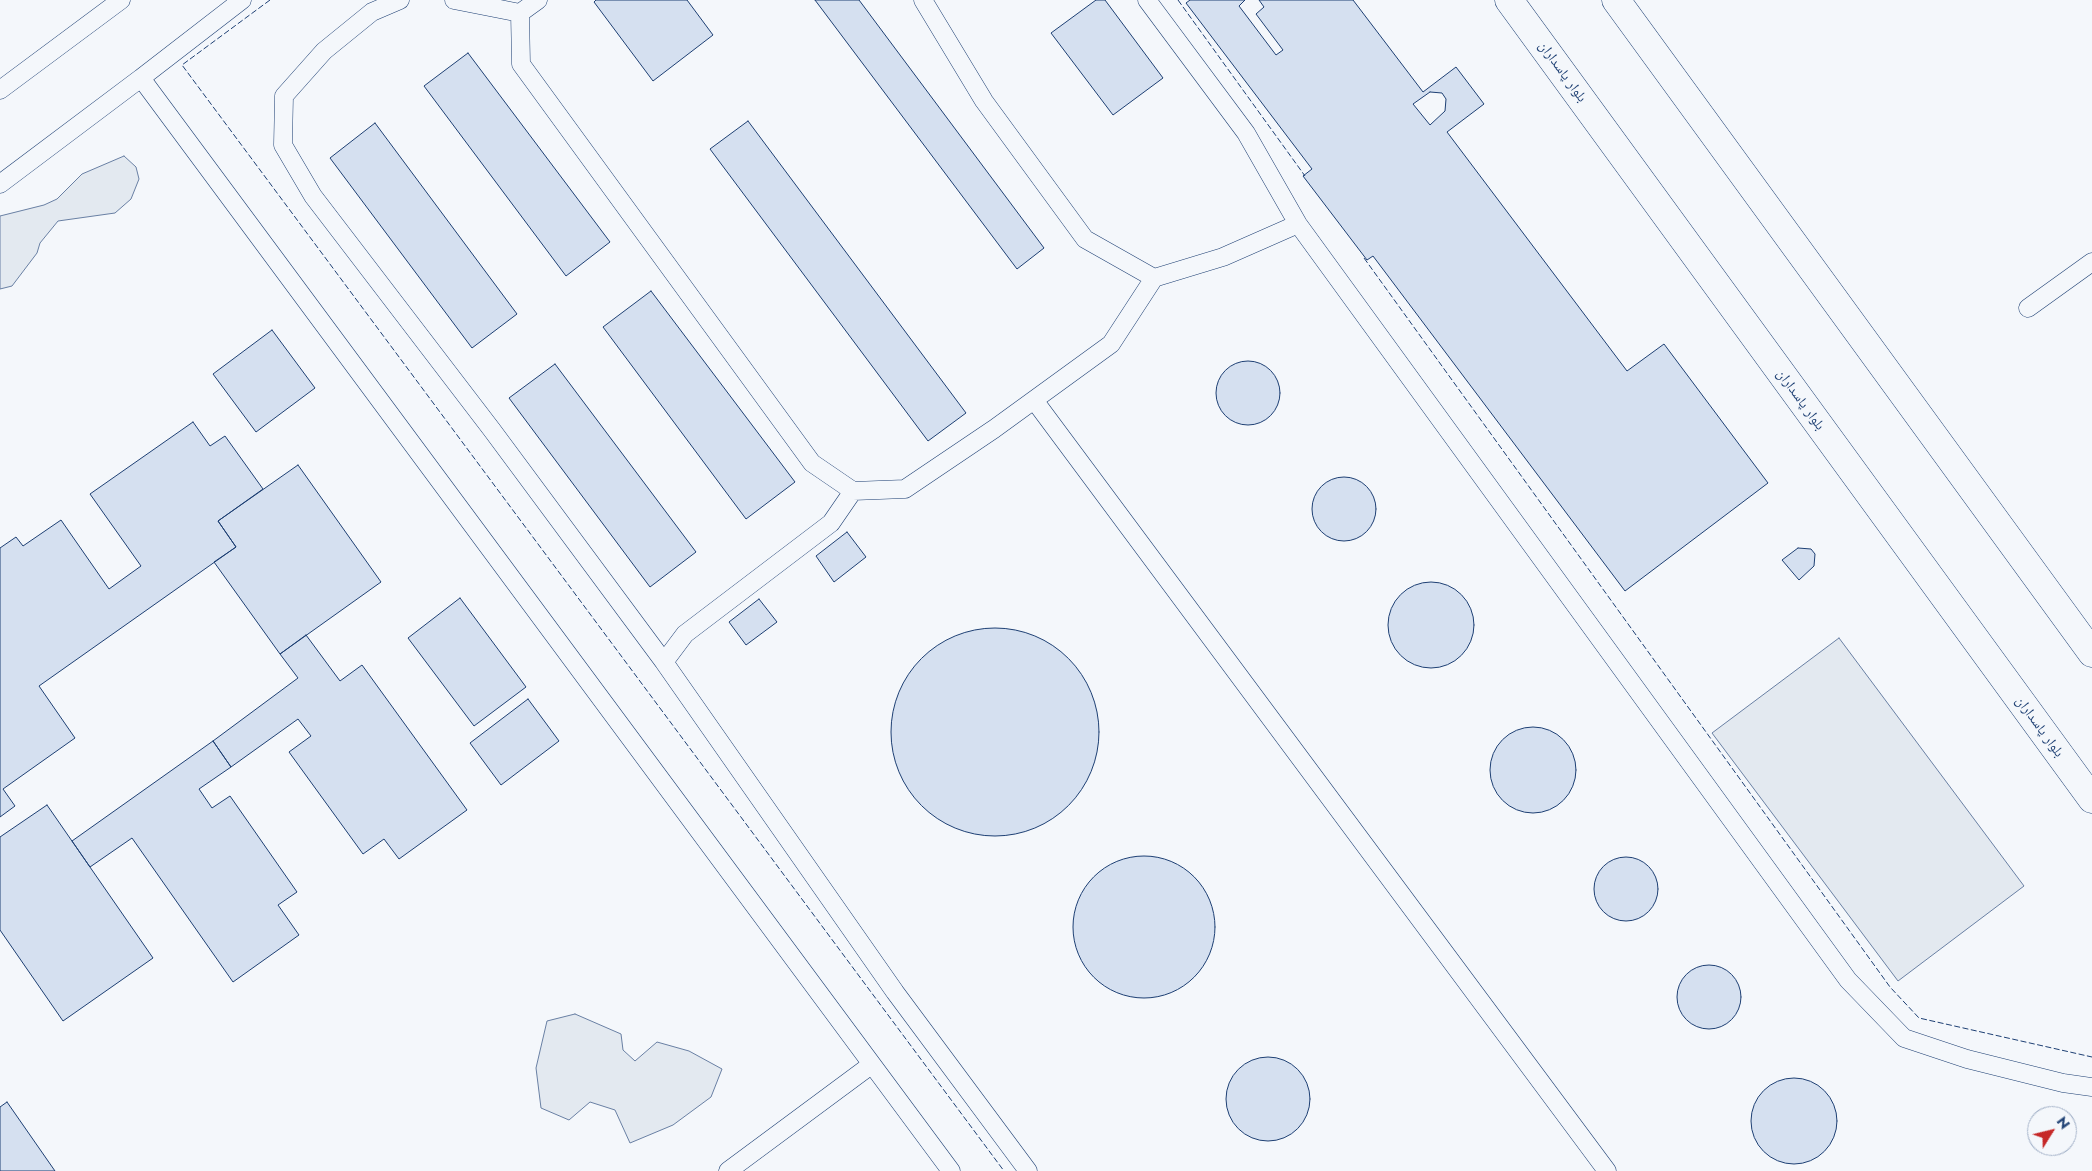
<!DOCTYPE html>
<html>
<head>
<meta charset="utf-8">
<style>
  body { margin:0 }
  #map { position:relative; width:2092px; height:1171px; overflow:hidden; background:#f4f7fb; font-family:Jost,sans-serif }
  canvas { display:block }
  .north { position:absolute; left:2027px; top:1106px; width:50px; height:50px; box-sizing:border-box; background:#f4f7fb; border:1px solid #9eadc5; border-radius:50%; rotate:54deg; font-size:14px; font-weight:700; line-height:20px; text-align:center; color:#1d3f73 }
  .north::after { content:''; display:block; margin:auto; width:18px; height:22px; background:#c62828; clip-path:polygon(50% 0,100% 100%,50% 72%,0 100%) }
</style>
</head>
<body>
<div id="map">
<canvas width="2092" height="1171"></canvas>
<div class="north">N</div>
</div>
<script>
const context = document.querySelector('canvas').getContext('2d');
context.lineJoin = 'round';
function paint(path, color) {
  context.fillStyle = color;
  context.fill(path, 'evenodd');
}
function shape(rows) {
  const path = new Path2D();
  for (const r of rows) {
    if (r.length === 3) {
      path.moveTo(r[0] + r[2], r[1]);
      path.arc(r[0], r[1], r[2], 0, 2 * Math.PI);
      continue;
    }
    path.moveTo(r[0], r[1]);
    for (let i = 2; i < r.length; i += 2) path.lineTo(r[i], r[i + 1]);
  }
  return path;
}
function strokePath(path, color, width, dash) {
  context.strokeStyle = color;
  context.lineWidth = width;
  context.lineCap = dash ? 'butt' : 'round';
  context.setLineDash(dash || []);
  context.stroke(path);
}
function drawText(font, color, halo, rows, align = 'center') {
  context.font = font + ' Jost,"Noto Naskh Arabic",sans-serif';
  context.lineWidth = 4;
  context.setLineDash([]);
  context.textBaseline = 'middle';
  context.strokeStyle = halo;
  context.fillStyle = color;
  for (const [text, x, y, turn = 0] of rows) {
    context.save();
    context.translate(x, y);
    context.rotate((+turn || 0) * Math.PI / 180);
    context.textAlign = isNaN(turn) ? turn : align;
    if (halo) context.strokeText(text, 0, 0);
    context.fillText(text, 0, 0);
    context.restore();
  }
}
const green = shape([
  [124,156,136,167,139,179,131,199,115,213,58,221,40,243,37,253,12,286,0,289,0,216,44,205,57,199,82,174,124,156],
  [1839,638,2024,886,1898,981,1712,733,1839,638],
  [575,1014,621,1034,623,1050,635,1061,657,1042,689,1051,722,1069,711,1097,673,1125,630,1143,615,1110,590,1102,569,1120,541,1108,536,1068,547,1021,575,1014]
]);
paint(green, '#e3e9f0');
strokePath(green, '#687fa3', 1);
const building = shape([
  [596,0,687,0,713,35,653,81,594,2,596,0],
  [815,0,859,0,1044,248,1017,269,815,0],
  [1096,0,1105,0,1163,78,1113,115,1051,33,1096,0],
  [1190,0,1245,0,1239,6,1276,55,1283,50,1256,14,1264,7,1259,0,1353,0,1423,92,1456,67,1484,104,1447,132,1627,371,1664,344,1768,483,1625,591,1373,256,1367,260,1303,176,1312,169,1186,3,1190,0],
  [468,53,610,242,566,276,424,86,468,53],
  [1430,92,1442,93,1446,99,1445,111,1430,125,1413,104,1430,92],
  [748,121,966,413,928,441,710,149,748,121],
  [375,123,517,314,472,348,330,158,375,123],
  [651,291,795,482,746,519,603,327,651,291],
  [272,330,315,388,256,432,213,374,272,330],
  [1248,393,32],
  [555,364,696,552,650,587,509,398,555,364],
  [193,422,210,446,225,436,263,489,218,521,236,547,39,686,75,738,3,789,15,806,0,817,0,548,16,537,23,546,61,520,109,589,141,566,90,494,193,422],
  [298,465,381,582,280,654,214,562,236,547,218,521,298,465],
  [1344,509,32],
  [847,532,866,557,834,582,816,556,847,532],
  [1798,548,1811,549,1815,554,1814,566,1799,580,1782,560,1798,548],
  [1431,625,43],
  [460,598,526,687,474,726,408,638,460,598],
  [759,599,777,622,746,645,729,622,759,599],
  [995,732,104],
  [306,635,340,681,362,665,467,810,399,859,384,839,363,854,289,752,311,736,298,719,231,767,213,741,298,678,280,654,306,635],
  [528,699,559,741,501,785,470,743,528,699],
  [1533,770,43],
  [213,741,231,767,199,789,212,808,230,796,297,892,278,905,299,935,233,982,132,838,90,867,72,841,213,741],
  [47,805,153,958,63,1021,0,930,0,837,47,805],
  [1144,927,71],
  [1626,889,32],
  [1709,997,32],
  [1268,1099,42],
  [1794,1121,43],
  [7,1102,55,1171,0,1171,0,1107,7,1102]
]);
paint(building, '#d5e0f0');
strokePath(building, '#1d3f73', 1);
const lane = shape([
  [400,0,372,12,324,51,284,96,283,145,313,196,492,430,664,662,895,992,1028,1171],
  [454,0,520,13,538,0],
  [923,0,984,101,1085,239,1154,278,1223,257,1298,224],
  [1147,0,1246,133,1298,224,1848,980,1904,1038,1967,1059,2063,1083,2092,1087],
  [520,13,521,64,812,463,853,491,905,489,994,429,1111,344,1154,278],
  [141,78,242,0],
  [0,90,121,0],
  [0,184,141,78,951,1171],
  [2028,308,2092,262],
  [1034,400,1607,1171],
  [664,662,685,634,831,523,853,491],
  [728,1171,871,1065]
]);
const highway = shape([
  [1509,0,2092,799],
  [1616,0,2092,653]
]);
strokePath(lane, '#1d3f73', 19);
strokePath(highway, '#1d3f73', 29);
strokePath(lane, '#f4f7fb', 18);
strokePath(highway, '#f4f7fb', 28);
strokePath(shape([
  [270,0,182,65,1004,1171],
  [1178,0,1305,176],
  [1364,258,1890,987,1919,1018,2092,1057]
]), '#1d3f73', 1, [6, 2.5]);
drawText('14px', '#1d3f73', '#f4f7fb', [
  ["بلوار پاسداران",1562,72,54],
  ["بلوار پاسداران",1800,400,54],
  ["بلوار پاسداران",2039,727,54]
]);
</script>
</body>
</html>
